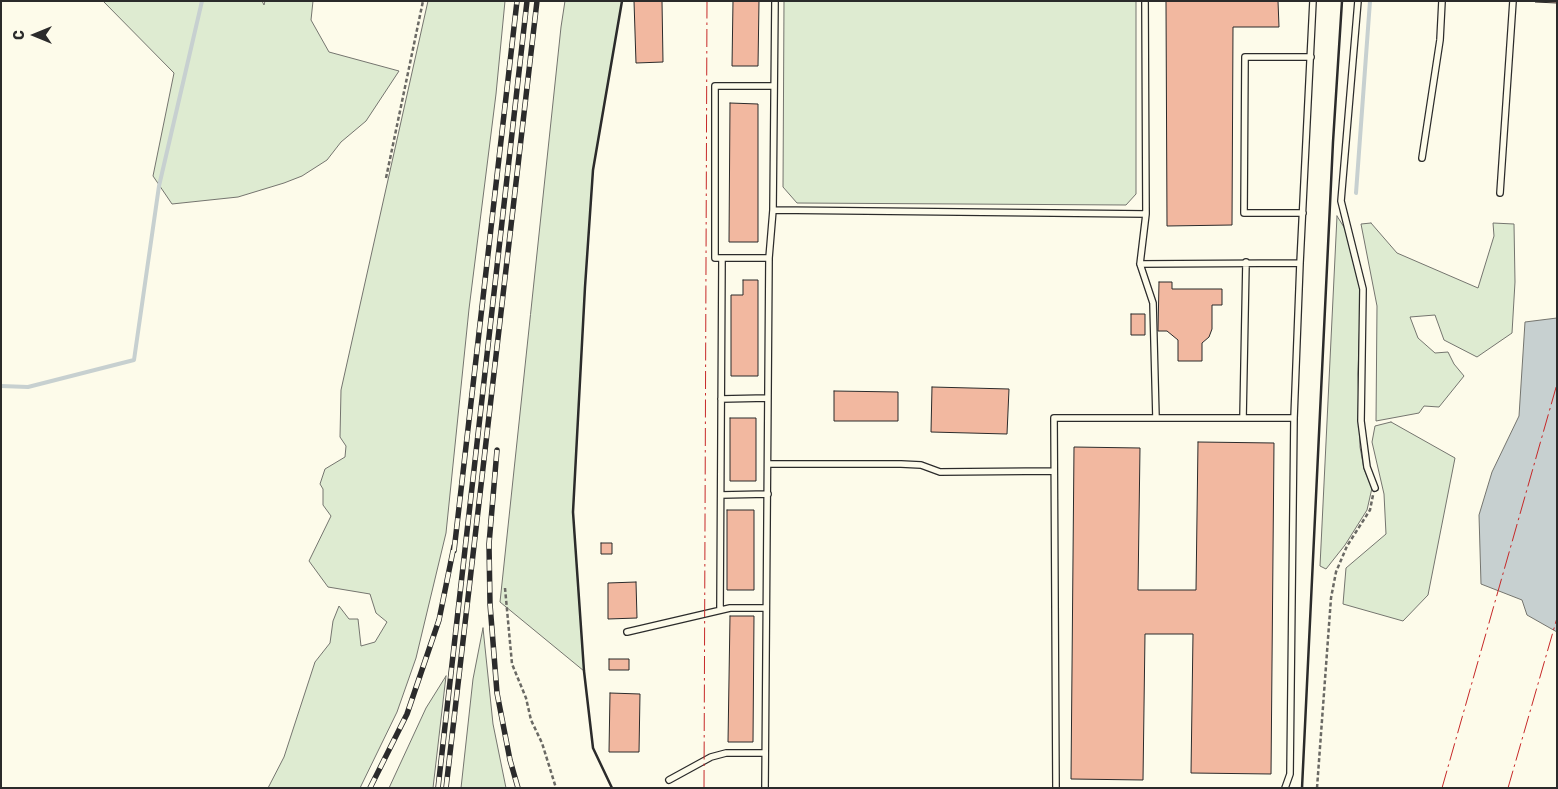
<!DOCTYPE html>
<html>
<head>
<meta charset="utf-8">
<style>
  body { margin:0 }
  #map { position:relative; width:1558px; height:789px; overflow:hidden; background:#fdfbea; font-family:Rubik,sans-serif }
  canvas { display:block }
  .frame { position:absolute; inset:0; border:2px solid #2b2b2b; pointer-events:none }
  .north { position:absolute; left:10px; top:10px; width:50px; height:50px; -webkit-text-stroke:4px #fdfbea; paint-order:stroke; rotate:270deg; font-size:14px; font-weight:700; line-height:20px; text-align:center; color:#2b2b2b }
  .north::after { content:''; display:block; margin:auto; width:18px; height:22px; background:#2b2b2b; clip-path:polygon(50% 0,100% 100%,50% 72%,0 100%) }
</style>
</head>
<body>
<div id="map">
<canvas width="1558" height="789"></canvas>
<div class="frame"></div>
<div class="north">С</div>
</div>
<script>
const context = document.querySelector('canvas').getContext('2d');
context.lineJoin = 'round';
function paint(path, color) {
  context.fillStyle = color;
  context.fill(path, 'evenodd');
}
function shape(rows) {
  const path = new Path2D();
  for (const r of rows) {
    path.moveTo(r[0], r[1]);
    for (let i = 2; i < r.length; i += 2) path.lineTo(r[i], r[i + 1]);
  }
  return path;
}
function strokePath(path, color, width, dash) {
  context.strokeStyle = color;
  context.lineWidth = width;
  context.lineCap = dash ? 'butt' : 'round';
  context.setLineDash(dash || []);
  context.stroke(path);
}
const green = shape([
  [103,1,262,1,264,5,265,1,313,1,311,20,329,52,399,71,366,121,341,142,327,160,302,176,284,183,238,197,172,204,153,176,174,73,103,1],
  [428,1,505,1,496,94,469,309,446,533,416,658,397,712,360,788,268,788,284,757,315,662,330,643,333,621,339,606,349,619,358,619,361,646,375,642,387,622,376,613,370,594,328,587,309,561,331,516,323,505,323,489,320,484,325,469,345,457,346,446,340,437,341,390,428,1],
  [565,1,622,1,593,170,585,287,573,512,584,671,500,602,561,27,565,1],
  [784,1,1136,1,1136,194,1126,205,797,203,783,187,784,1],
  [1337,216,1347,232,1361,288,1358,374,1360,447,1364,469,1372,488,1367,510,1345,545,1326,569,1320,566,1337,216],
  [1371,223,1397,253,1478,288,1494,236,1493,223,1514,224,1515,282,1512,333,1477,357,1444,340,1435,315,1410,317,1418,338,1435,353,1448,352,1454,364,1464,376,1439,407,1424,406,1419,413,1376,421,1377,306,1361,224,1371,223],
  [1391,422,1455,458,1428,595,1403,621,1343,604,1346,568,1386,534,1384,494,1372,442,1375,426,1391,422],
  [483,628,493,724,506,788,461,788,473,679,483,628],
  [446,676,433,788,389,788,426,708,446,676]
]);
paint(green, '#deebd1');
strokePath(green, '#74746e', 1);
const water = shape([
  [1557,318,1557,632,1527,615,1522,600,1481,584,1479,515,1492,472,1519,416,1525,322,1557,318]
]);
paint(water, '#c7d0d0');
strokePath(water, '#74746e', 1);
strokePath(shape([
  [1356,193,1370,1],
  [1,386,28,387,134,360,159,186,202,1]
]), '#c7d0d0', 4);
const building = shape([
  [634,1,662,1,663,62,636,63,634,1],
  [733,1,759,1,758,66,732,66,733,1],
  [1166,1,1278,1,1279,27,1233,27,1232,225,1167,226,1166,1],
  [1535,1,1557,1,1557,3,1535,2,1535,1],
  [730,103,758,104,758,242,729,242,730,103],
  [743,280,758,280,758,376,731,376,731,295,743,295,743,280],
  [1159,282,1172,282,1172,289,1222,289,1222,305,1212,305,1212,329,1209,337,1202,343,1202,361,1178,361,1178,340,1167,331,1158,331,1159,282],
  [1131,314,1145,314,1145,335,1131,335,1131,314],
  [932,387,1009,389,1007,434,931,432,932,387],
  [834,391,898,392,898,421,834,421,834,391],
  [730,418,756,418,756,481,730,481,730,418],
  [1198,442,1274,443,1271,774,1191,773,1193,634,1145,634,1143,780,1071,779,1074,447,1140,448,1138,590,1196,590,1198,442],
  [727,510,754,510,754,590,727,590,727,510],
  [601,543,612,543,612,554,601,554,601,543],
  [636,582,637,618,608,619,608,583,636,582],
  [730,616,754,616,753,742,728,742,730,616],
  [609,659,629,659,629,670,609,670,609,659],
  [610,693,640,694,639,752,609,752,610,693]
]);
paint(building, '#f2b8a0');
strokePath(building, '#2b2b2b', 1);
const service = shape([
  [1145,1,1146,214,1140,264,1300,263],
  [1358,1,1341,201,1363,289,1361,421,1367,467,1375,488],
  [1422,158,1440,40,1442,1],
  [1500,193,1513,1],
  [773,210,1146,214],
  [1303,213,1244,213,1245,57,1311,57],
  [769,258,715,258,715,86,774,86],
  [1140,264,1153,303,1156,418],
  [721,399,768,398],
  [1243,418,1246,262],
  [768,464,901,464,921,465,940,472,1054,471],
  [721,495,768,494],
  [720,610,722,258],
  [627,632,730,608,766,608],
  [669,780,711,757,726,753,765,753],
  [765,788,769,258,773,210,775,1],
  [1056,788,1054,418,1294,418],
  [1285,788,1290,774,1294,418,1300,263,1313,1]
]);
strokePath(service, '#2b2b2b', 8);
strokePath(shape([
  [386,178,423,1],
  [505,588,512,664,526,698,531,720,542,743,556,788],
  [1317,788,1331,598,1336,572,1347,546,1370,510,1373,495]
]), '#6a6964', 2.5, [4, 2.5]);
strokePath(service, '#fdfbea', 5.5);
const rail = shape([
  [497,450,489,544,490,604,497,693,510,760,518,788],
  [454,551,517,1],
  [370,788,407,714,439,620,454,546],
  [438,788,527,1],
  [446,788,537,1]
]);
strokePath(rail, '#2b2b2b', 5.5);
strokePath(rail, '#fdfbea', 4, [11]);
strokePath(shape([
  [612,788,593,748,584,671,573,512,585,287,593,170,622,1],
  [1302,788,1333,142,1342,1]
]), '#2b2b2b', 2.5);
strokePath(shape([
  [704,788,707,1],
  [1442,788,1557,384],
  [1508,788,1557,618]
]), '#c62828', 1, [18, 4, 2.5, 4]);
</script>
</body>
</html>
